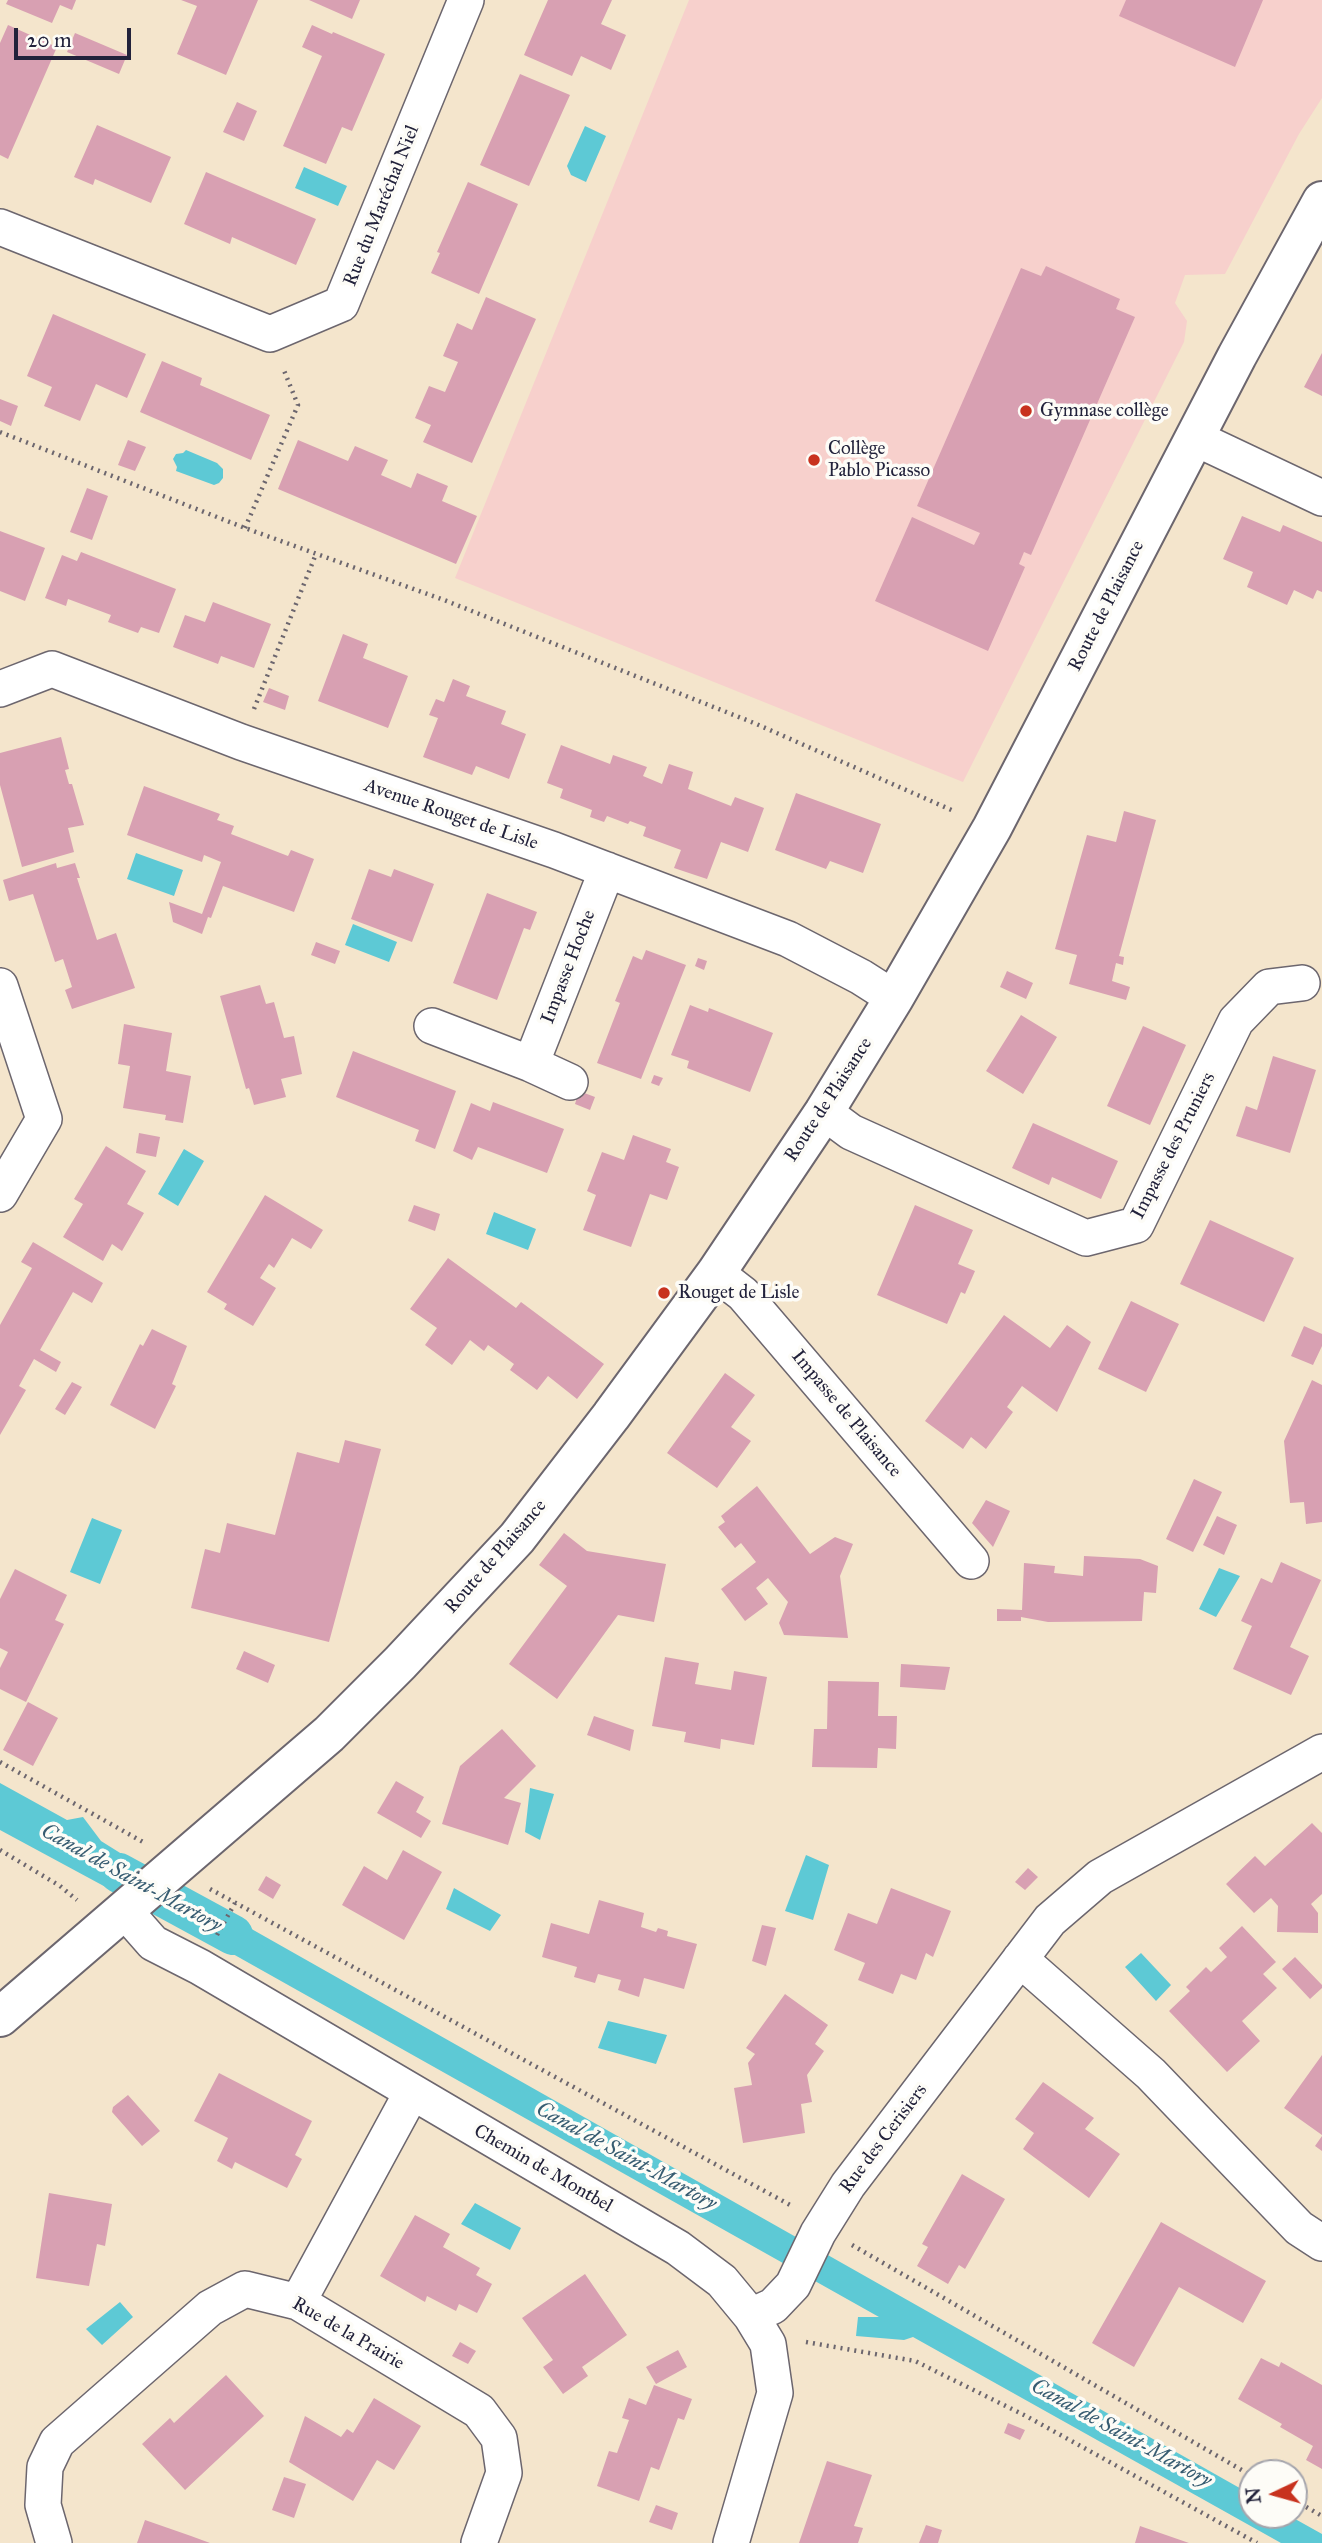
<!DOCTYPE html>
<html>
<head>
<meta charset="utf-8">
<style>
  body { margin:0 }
  #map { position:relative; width:1322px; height:2543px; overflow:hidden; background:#f4e5cc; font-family:"IM FELL Great Primer",serif }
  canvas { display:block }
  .north { position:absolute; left:1238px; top:2459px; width:70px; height:70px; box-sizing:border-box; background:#fdfcf7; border:2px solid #a5a5ac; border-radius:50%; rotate:265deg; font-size:19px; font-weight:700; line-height:28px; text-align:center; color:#22223b }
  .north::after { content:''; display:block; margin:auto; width:24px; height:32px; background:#c8321e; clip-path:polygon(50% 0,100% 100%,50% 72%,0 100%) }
  .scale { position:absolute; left:14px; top:28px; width:117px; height:32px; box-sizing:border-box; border:4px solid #22223b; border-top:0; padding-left:9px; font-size:21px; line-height:24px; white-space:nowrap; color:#22223b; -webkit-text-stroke:5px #fdfcf7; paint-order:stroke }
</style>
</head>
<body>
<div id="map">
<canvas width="1322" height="2543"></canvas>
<div class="north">N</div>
<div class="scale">20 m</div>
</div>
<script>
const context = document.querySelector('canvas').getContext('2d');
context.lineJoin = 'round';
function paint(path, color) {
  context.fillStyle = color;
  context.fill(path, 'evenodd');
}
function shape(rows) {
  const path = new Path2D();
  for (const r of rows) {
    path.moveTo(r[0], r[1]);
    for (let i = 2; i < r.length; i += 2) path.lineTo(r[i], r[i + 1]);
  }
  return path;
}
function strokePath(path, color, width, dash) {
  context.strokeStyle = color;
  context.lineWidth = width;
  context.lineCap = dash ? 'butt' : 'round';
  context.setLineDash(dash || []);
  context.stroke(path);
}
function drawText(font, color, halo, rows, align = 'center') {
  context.font = font + ' "IM FELL Great Primer",serif';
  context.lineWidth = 7;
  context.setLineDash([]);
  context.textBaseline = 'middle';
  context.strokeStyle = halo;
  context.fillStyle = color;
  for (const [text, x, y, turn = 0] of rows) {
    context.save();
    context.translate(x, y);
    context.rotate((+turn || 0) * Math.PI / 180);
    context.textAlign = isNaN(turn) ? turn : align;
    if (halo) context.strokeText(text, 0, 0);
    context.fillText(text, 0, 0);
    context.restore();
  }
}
paint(shape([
  [689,0,1322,0,1322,98,1299,134,1225,274,1185,275,1175,303,1187,321,1184,342,963,782,455,578]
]), '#f7d0cc');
paint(shape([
  [585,126,606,136,586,182,571,175,567,166],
  [304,167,347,186,338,206,295,188],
  [186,450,217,463,223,469,223,478,219,483,214,485,176,471,177,467,173,459,176,454,183,453],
  [136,853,183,870,174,896,127,879],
  [353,924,397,942,389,962,345,945],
  [184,1149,204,1161,178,1206,158,1194],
  [494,1212,536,1229,528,1250,486,1234],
  [92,1518,122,1530,100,1584,70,1572],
  [1219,1568,1240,1576,1216,1617,1199,1609],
  [0,1783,67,1820,83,1817,101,1841,141,1866,113,1891,0,1830],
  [530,1788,554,1794,540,1840,525,1832],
  [806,1855,829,1865,813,1920,785,1911],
  [454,1888,501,1915,490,1931,446,1909],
  [190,1902,200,1908,210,1907,248,1927,1252,2495,1252,2515,1288,2515,1322,2534,1322,2543,1281,2543,913,2337,904,2340,856,2336,858,2317,879,2317,208,1940,207,1929,183,1915],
  [1141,1953,1171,1985,1156,2001,1125,1967],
  [608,2021,667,2035,656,2064,598,2048],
  [475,2203,521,2228,510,2250,461,2224],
  [120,2302,133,2317,102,2345,86,2329]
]), '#5dc9d5');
strokePath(shape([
  [119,1873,233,1935]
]), '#5dc9d5', 40);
paint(shape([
  [8,0,76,0,72,10,60,5,52,23,6,4],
  [181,0,258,0,226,75,177,54,197,6],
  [309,0,360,0,352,19],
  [548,0,612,0,601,24,626,35,611,70,581,56,572,76,524,55],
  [1126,0,1263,0,1235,67,1119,16],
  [8,25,57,47,8,159,0,155,0,43],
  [312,25,332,34,333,32,385,54,352,131,342,127,326,164,283,146,322,56,302,47],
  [75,33,127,55,119,74,67,52],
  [520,74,570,95,529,186,480,165],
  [237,102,257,111,244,141,223,132],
  [97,125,171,157,151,203,95,179,93,185,74,177],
  [206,172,316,219,296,265,232,237,230,244,184,224],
  [468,182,518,204,479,294,431,273,440,253,437,252],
  [1046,266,1120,299,1116,309,1135,317,1031,555,1024,552,1019,564,1025,567,988,651,875,601,912,517,974,545,980,533,917,506,1021,268,1041,276],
  [486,297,536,319,472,463,423,442,431,425,415,418,429,386,445,392,458,362,443,356,457,323,472,330],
  [53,314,146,354,127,398,96,384,80,421,44,406,52,387,27,376],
  [1322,353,1322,396,1304,387],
  [162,361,202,378,200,385,270,415,251,460,140,412],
  [0,399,18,406,11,426,0,421],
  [128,440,146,447,135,471,118,465],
  [298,440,348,461,355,446,388,460,381,475,411,488,417,473,448,486,442,501,477,516,456,564,278,489],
  [87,488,108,496,92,540,70,532],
  [1242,516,1280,532,1283,525,1322,542,1322,592,1317,590,1313,599,1294,590,1287,605,1247,587,1253,572,1223,559],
  [0,531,45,548,25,601,0,591],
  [81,552,176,589,159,633,141,627,138,633,108,622,111,615,68,599,66,606,45,598,62,555,77,561],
  [213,602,271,624,254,668,221,656,218,664,173,647,185,615,205,622],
  [343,634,368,644,363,658,408,676,388,728,318,701],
  [453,679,470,686,466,696,506,711,501,724,526,734,509,779,476,766,472,775,423,757,438,718,429,715,436,699,444,702],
  [269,688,289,696,285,710,263,702],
  [61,737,69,769,65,770,69,784,72,784,84,825,68,828,74,852,22,867,0,785,0,753],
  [561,745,610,764,613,755,647,767,643,776,662,784,669,764,693,772,688,789,731,806,735,797,764,808,748,852,721,842,707,879,674,868,681,850,643,836,646,827,630,821,628,824,607,816,604,822,590,817,592,810,560,798,563,789,547,783],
  [144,786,220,814,217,820,234,826,231,834,288,856,291,850,314,859,294,912,223,886,211,918,208,917,202,934,173,922,169,902,202,914,221,862,204,855,202,862,127,835],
  [796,793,881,824,863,873,830,861,826,869,775,850],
  [1124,811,1156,820,1119,956,1124,957,1123,965,1116,963,1112,981,1130,987,1126,1000,1069,984,1077,955,1055,949,1087,835,1116,842],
  [56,863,57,868,75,863,80,878,77,878,97,940,116,933,135,988,72,1009,65,990,72,987,63,959,55,962,33,894,9,901,3,880],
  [369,869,391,877,394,869,434,884,412,942,351,919],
  [487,893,537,912,530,930,524,928,497,1000,453,983],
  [316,942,340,951,335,964,311,955],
  [646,950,686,965,641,1079,597,1063,620,1003,615,1001,633,956,642,960],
  [698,958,707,961,704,970,695,966],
  [1007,971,1033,983,1026,999,1000,987],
  [260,985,266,1004,274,1002,284,1038,294,1036,302,1074,281,1079,286,1097,254,1105,249,1088,246,1089,220,996],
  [690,1005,708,1012,709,1008,773,1033,750,1092,687,1068,689,1061,671,1055],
  [1021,1015,1057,1037,1023,1094,986,1071],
  [124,1024,172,1033,166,1071,191,1076,183,1123,165,1120,166,1115,123,1108,130,1066,118,1064],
  [1143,1026,1186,1045,1150,1125,1107,1106],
  [353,1051,456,1091,435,1149,415,1141,419,1130,336,1097],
  [1273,1056,1316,1070,1290,1153,1236,1136,1246,1106,1257,1110],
  [654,1075,663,1078,659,1086,651,1083],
  [579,1091,595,1097,590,1110,575,1104],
  [493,1102,564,1129,547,1173,478,1147,472,1160,453,1151,471,1103,490,1111],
  [1033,1123,1118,1161,1101,1199,1052,1177,1049,1185,1012,1168],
  [139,1133,160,1137,156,1157,136,1153],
  [633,1135,671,1149,666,1162,679,1167,667,1200,650,1194,631,1247,583,1230,596,1195,587,1191,602,1152,624,1160],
  [106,1146,146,1171,127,1204,144,1213,122,1251,112,1244,103,1261,63,1237,83,1204,74,1199],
  [265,1195,323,1230,311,1249,292,1238,274,1268,269,1264,260,1278,276,1288,253,1326,224,1309,227,1304,207,1292],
  [414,1205,440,1214,435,1231,408,1221],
  [915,1205,973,1230,958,1264,975,1271,965,1294,961,1292,947,1324,877,1295],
  [1210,1220,1294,1258,1264,1322,1180,1284],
  [33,1242,103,1283,92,1303,73,1292,40,1350,61,1362,56,1372,34,1359,19,1386,26,1390,0,1435,0,1325,32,1268,21,1262],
  [448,1258,516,1308,521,1302,604,1364,577,1399,548,1376,537,1390,510,1370,514,1364,488,1345,484,1351,470,1340,452,1365,425,1345,437,1328,410,1309],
  [1131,1301,1179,1324,1146,1392,1098,1369],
  [1004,1315,1050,1348,1067,1325,1091,1342,1057,1412,1022,1386,1007,1407,1013,1412,986,1449,971,1437,963,1449,925,1421],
  [1304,1326,1322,1334,1322,1346,1313,1365,1291,1356],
  [152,1329,187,1346,172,1384,176,1386,155,1429,110,1405,140,1344,143,1346],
  [725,1373,755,1395,731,1427,751,1441,717,1488,667,1453],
  [1312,1380,1322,1385,1322,1522,1306,1524,1304,1502,1290,1503,1284,1441],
  [72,1382,82,1387,65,1415,55,1409],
  [345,1440,381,1449,329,1642,191,1608,205,1549,220,1553,227,1523,275,1535,297,1452,339,1463],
  [1194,1479,1222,1492,1193,1552,1166,1539],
  [757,1486,810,1554,835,1537,853,1544,840,1576,848,1638,784,1635,779,1623,788,1602,768,1578,756,1588,768,1604,745,1621,721,1589,756,1562,741,1543,735,1548,718,1527,725,1522,721,1516],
  [986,1500,1010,1511,993,1547,972,1523],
  [1217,1516,1237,1525,1224,1555,1203,1545],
  [564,1533,587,1551,666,1564,654,1622,618,1615,557,1699,509,1664,567,1586,539,1565],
  [1084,1556,1140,1559,1158,1566,1156,1593,1144,1592,1142,1621,1048,1622,1021,1617,1021,1621,997,1621,997,1609,1022,1610,1024,1563,1055,1566,1054,1573,1083,1576],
  [1281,1562,1321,1580,1290,1647,1309,1656,1291,1695,1233,1669,1252,1626,1241,1621,1261,1578,1272,1583],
  [15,1569,67,1595,55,1620,64,1624,26,1702,0,1689,0,1668,8,1652,0,1648,0,1599],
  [244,1651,275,1665,268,1683,236,1669],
  [665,1657,699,1663,695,1684,731,1690,734,1671,767,1677,754,1745,721,1739,720,1749,684,1742,686,1732,652,1726],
  [901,1664,950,1667,945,1690,900,1687],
  [828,1681,879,1682,878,1716,897,1716,896,1749,878,1748,877,1768,812,1767,814,1729,827,1729],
  [28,1702,58,1718,33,1766,3,1750],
  [594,1716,634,1730,630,1751,587,1735],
  [502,1729,536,1766,504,1798,521,1803,508,1845,442,1824,460,1766],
  [396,1781,424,1797,416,1812,431,1821,421,1838,377,1813],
  [1312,1823,1322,1833,1322,1894,1311,1904,1318,1913,1318,1933,1277,1932,1278,1906,1271,1898,1254,1913,1226,1884,1255,1856,1265,1866],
  [403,1850,442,1872,404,1940,342,1905,364,1866,387,1880],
  [1028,1868,1038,1877,1025,1890,1015,1882],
  [266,1876,281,1885,273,1899,258,1890],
  [891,1888,951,1911,933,1957,926,1953,916,1980,901,1974,893,1994,858,1980,865,1963,834,1950,848,1913,877,1924],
  [599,1900,644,1913,641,1927,656,1932,658,1928,668,1931,667,1936,697,1944,684,1989,644,1978,639,1997,618,1990,621,1980,598,1974,595,1983,574,1977,577,1967,542,1957,551,1923,589,1934],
  [762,1925,776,1928,766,1966,752,1961],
  [1242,1926,1276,1962,1263,1974,1277,1988,1242,2021,1260,2041,1227,2072,1169,2011,1190,1991,1186,1987,1206,1967,1211,1972,1227,1957,1219,1948],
  [1295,1957,1322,1985,1322,1988,1310,1999,1282,1969],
  [785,1994,828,2025,815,2044,824,2051,807,2075,812,2102,801,2104,805,2133,743,2143,734,2088,752,2085,748,2063,755,2054,746,2048],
  [1322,2055,1322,2135,1284,2108],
  [219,2073,312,2121,295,2155,302,2159,287,2188,235,2162,232,2169,217,2161,228,2138,194,2121],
  [1043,2082,1094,2118,1085,2129,1120,2154,1089,2198,1023,2149,1034,2133,1015,2119],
  [128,2095,160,2131,142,2146,112,2112,113,2107],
  [1322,2136,1322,2151,1315,2146],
  [962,2174,1005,2199,965,2269,959,2265,948,2284,917,2266,928,2247,922,2244],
  [49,2193,112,2204,105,2246,97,2244,89,2286,36,2278],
  [415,2215,450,2234,443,2247,480,2268,476,2275,492,2284,477,2313,459,2304,456,2311,427,2296,425,2302,380,2276],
  [1161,2222,1266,2281,1243,2323,1179,2287,1134,2367,1092,2343],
  [585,2274,627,2335,582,2367,588,2376,563,2394,543,2367,553,2360,522,2318],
  [460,2342,476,2351,468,2364,452,2356],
  [678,2350,687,2367,656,2384,646,2367],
  [1261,2358,1279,2367,1281,2362,1322,2385,1322,2469,1306,2460,1313,2446,1280,2427,1282,2424,1238,2399],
  [226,2375,264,2416,185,2490,142,2444,170,2418,174,2423],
  [654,2385,692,2399,684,2420,678,2418,659,2470,651,2467,639,2501,597,2486,609,2451,617,2453,629,2420,622,2418,629,2398,646,2405],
  [374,2398,421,2426,394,2470,377,2460,353,2501,289,2462,305,2416,341,2437,347,2429,353,2433],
  [1008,2423,1025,2430,1020,2440,1004,2433],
  [827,2461,872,2475,854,2526,863,2528,858,2543,799,2543],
  [284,2477,306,2484,294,2518,272,2510],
  [656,2505,678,2513,672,2530,649,2522],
  [145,2520,191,2536,210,2543,137,2543],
  [926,2525,942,2530,938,2543,919,2543],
  [1140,2526,1189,2543,1135,2543]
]), '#d8a0b2');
const minor = shape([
  [0,227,270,334,341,304,466,0],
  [1195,438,1322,498],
  [0,689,52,669,241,742,554,850,788,939,861,977,894,998],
  [0,986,44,1119,0,1194],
  [432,1026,531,1064,607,870],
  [531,1064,570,1082],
  [824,1112,851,1132,1086,1238,1136,1225,1236,1021,1269,987,1302,983],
  [716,1273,743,1294,971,1561],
  [124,1910,153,1943,200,1967,678,2248,722,2281,751,2316,768,2344,775,2393,731,2543],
  [1020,1959,1151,2074,1299,2228,1322,2243],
  [298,2302,412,2092],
  [751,2316,773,2306,793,2285,818,2233,848,2185,1050,1920,1100,1877,1322,1752],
  [54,2543,43,2505,45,2467,57,2442,210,2308,245,2289,298,2302,479,2411,499,2438,504,2473,479,2543]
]);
const secondary = shape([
  [0,2017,329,1734,400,1663,517,1538,611,1416,716,1273,824,1112,894,998,992,828,1237,356,1322,201]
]);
strokePath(minor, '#6c666e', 38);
strokePath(secondary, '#6c666e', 42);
strokePath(shape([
  [0,432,245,528,444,600,754,723,956,812],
  [245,528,298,405,283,368],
  [254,709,316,554],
  [0,1762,143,1842],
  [0,1850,60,1886,77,1900],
  [210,1889,792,2206],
  [217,1935,235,1903],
  [852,2245,1252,2476],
  [806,2342,915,2361,1026,2416,1257,2543],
  [1294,2500,1322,2516]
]), '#6c666e', 4.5, [2, 5]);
strokePath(minor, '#fff', 35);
strokePath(secondary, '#fff', 38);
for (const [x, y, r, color] of [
  [1026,411,7,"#c8321e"],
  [814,460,7,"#c8321e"],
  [664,1293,7,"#c8321e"]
]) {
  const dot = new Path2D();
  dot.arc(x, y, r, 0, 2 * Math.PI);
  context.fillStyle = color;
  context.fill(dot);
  strokePath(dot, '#fdfcf7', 2.5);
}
drawText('19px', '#22223b', '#fdfcf7', [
  ["Rue du Maréchal Niel",382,206,-68],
  ["Route de Plaisance",1107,606,-63],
  ["Avenue Rouget de Lisle",451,815,19],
  ["Impasse Hoche",569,967,-69],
  ["Route de Plaisance",829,1100,-57],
  ["Impasse des Pruniers",1174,1146,-63],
  ["Impasse de Plaisance",846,1414,50],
  ["Route de Plaisance",496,1557,-49],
  ["Rue des Cerisiers",884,2139,-53],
  ["Chemin de Montbel",543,2169,30],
  ["Rue de la Prairie",348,2334,30]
]);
drawText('19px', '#22223b', '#fdfcf7', [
  ["Gymnase collège",1040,411],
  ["Collège",828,449],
  ["Pablo Picasso",828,471],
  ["Rouget de Lisle",678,1293]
], 'left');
drawText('italic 21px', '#375c71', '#fdfcf7', [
  ["Canal de Saint-Martory",131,1879,29],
  ["Canal de Saint-Martory",626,2157,29],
  ["Canal de Saint-Martory",1121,2434,29]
]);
</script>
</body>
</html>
